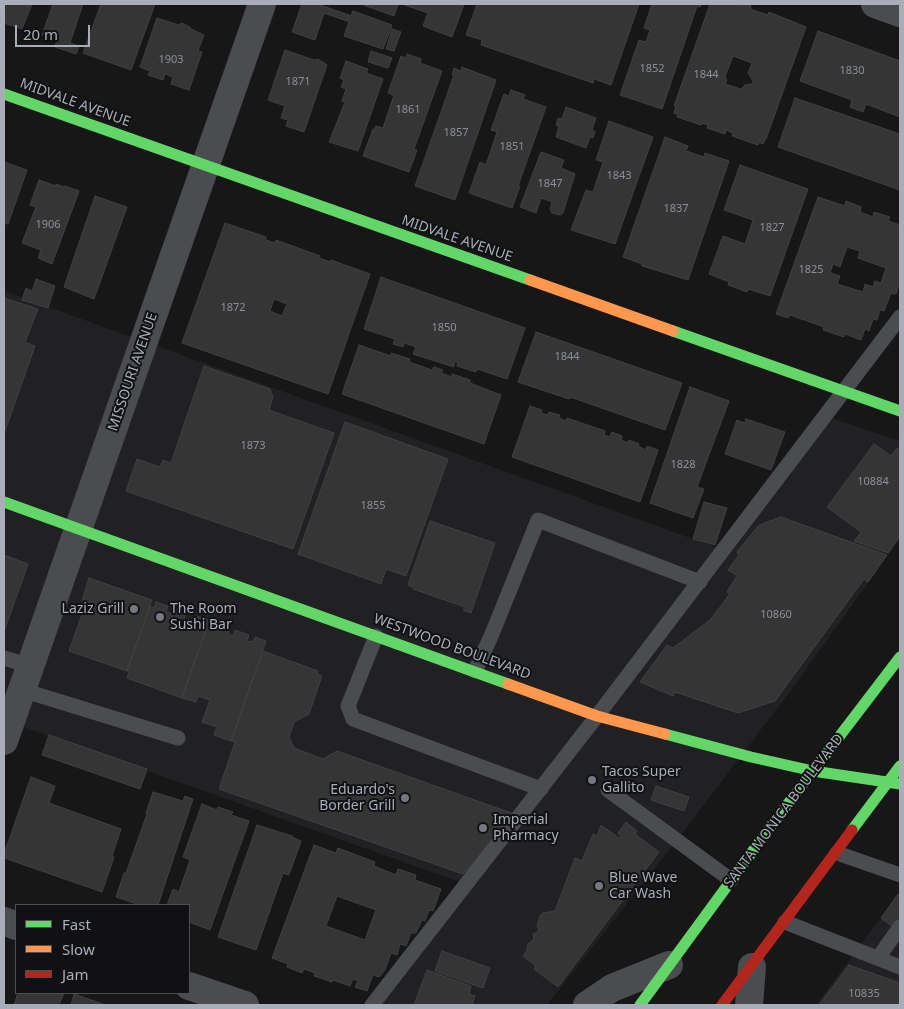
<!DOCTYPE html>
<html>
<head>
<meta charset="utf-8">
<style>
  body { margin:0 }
  #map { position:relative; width:904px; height:1009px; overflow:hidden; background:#171717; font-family:"Noto Sans",sans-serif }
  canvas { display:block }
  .frame { position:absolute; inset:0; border:5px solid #a8adb8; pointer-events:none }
  .legend { position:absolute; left:15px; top:904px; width:175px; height:90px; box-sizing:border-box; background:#111113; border:1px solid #4d4f55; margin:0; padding:6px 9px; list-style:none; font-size:15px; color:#a8adb8 }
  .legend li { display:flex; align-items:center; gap:10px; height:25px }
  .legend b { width:25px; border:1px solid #4d4f55 }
  .scale { position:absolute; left:15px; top:25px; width:75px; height:22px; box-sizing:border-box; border:2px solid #a8adb8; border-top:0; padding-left:6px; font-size:15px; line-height:18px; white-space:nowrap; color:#a8adb8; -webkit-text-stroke:4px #111113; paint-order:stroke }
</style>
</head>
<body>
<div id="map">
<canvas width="904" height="1009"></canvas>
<div class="frame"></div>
<ul class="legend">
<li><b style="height:6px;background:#63d668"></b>Fast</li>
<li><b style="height:6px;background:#ff974d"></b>Slow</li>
<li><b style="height:6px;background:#b3261e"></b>Jam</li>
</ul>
<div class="scale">20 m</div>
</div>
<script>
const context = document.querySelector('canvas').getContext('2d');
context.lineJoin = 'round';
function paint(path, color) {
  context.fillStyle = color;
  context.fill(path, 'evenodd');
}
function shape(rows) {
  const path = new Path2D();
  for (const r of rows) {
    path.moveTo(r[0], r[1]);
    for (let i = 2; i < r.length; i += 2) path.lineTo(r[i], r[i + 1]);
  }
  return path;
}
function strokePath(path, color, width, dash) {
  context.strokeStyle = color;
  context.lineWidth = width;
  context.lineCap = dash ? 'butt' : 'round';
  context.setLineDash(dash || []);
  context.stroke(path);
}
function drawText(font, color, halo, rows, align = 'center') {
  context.font = font + ' "Noto Sans",sans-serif';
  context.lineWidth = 4;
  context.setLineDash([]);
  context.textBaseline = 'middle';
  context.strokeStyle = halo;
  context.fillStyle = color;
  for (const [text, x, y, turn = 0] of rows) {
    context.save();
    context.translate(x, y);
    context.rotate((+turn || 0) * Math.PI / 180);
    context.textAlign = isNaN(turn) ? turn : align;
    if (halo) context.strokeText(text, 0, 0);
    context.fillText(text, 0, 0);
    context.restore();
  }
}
paint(shape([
  [4,291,718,548,817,413,900,441,900,538,794,686,688,826,547,1005,365,1005,460,882,4,720],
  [900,892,900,1005,816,1005,851,958]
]), '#212123');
const building = shape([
  [4,4,32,4,22,29,4,23,4,4],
  [53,4,83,4,70,43,79,46,76,54,55,47,57,40,42,35,53,4],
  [101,4,155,4,131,70,83,53,101,4],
  [302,4,317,4,349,15,347,21,324,13,315,40,292,32,302,4],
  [361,4,398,4,394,16,361,4],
  [402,4,464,4,452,37,423,26,428,13,402,4],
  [477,4,639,4,611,85,594,79,593,83,481,45,482,40,466,35,477,4],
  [652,4,702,4,700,7,697,6,662,109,620,95,639,40,646,42,650,30,644,28,652,4],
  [710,4,738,4,745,6,745,4,751,6,750,9,768,15,769,12,806,27,766,139,765,139,763,144,759,142,758,145,732,136,733,133,726,130,725,134,707,128,708,125,702,123,701,125,677,117,678,115,674,113,676,107,674,106,710,4],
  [733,56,752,63,748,73,753,81,752,84,745,85,741,89,725,84,727,80,725,77,733,56],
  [353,11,392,25,383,49,344,36,349,22,347,21,349,15,351,16,353,11],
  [157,18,179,25,182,23,190,27,191,29,204,35,198,51,202,52,189,90,171,84,173,77,165,74,163,80,148,75,150,71,140,67,157,18],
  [392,29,401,32,394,51,386,49,392,29],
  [818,31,900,61,900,117,866,104,863,112,850,107,852,100,800,81,818,31],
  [285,50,314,60,318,59,327,65,304,132,286,126,288,120,281,118,285,106,268,100,285,50],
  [371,51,392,58,388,68,368,62,371,51],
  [407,54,421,59,420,63,442,71,414,149,417,150,409,172,363,156,373,129,374,130,376,126,383,128,394,95,388,93,401,56,406,58,407,54],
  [346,61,368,69,366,73,383,79,358,151,329,142,345,102,342,101,346,89,341,87,344,80,340,78,346,61],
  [462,67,496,80,455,200,415,186,454,75,452,75,454,68,461,71,462,67],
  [511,90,525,95,523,99,546,107,518,186,520,186,512,208,469,193,480,162,486,165,497,132,491,130,504,94,509,96,511,90],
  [795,98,900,134,900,190,778,147,795,98],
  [566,107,596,118,592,130,595,132,593,138,590,137,586,148,556,137,559,126,556,125,558,118,562,119,566,107],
  [609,121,653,137,615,244,571,230,586,190,593,192,603,162,596,160,609,121],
  [665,137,688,146,686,151,704,157,705,153,729,161,688,280,642,266,642,264,623,257,665,137],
  [541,152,564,160,561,168,575,174,563,213,560,215,552,213,550,209,552,202,541,198,536,213,520,207,541,152],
  [4,162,27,170,8,224,4,223,4,162],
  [740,165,808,189,770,296,748,289,747,292,728,285,729,282,709,274,723,236,745,244,753,220,724,210,740,165],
  [39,180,56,186,56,184,64,187,65,186,79,191,52,264,38,258,41,250,22,243,36,207,30,205,39,180],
  [95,196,127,207,94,299,64,287,95,196],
  [818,197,845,206,846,201,861,207,860,212,873,217,874,212,890,217,888,221,900,225,900,280,896,294,891,293,884,311,880,310,877,320,873,319,869,331,865,329,861,340,845,334,844,337,823,330,824,327,790,315,788,318,776,314,818,197],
  [847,247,860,251,858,258,886,268,881,283,875,281,873,287,865,284,863,292,837,284,840,276,830,273,833,264,840,267,847,247],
  [225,223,266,237,266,240,275,243,276,240,320,256,319,258,330,262,331,260,370,274,328,394,182,343,225,223],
  [274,299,287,304,282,316,270,311,274,299],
  [381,277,525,328,507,379,477,369,476,372,457,366,458,363,455,361,454,367,413,354,416,347,404,343,403,347,393,344,395,339,364,329,381,277],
  [36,279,55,286,48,308,22,300,26,288,32,291,36,279],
  [4,298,38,309,25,342,35,346,4,434,4,298],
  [536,332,682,383,665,430,570,397,569,399,518,382,536,332],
  [359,345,391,356,391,353,410,359,409,362,432,370,434,367,443,370,441,373,452,377,452,374,470,380,470,383,501,395,484,444,342,394,359,345],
  [204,366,270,389,273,397,269,410,334,433,293,549,126,491,137,459,160,467,163,460,171,463,204,366],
  [690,387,729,401,697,487,704,489,693,518,650,503,690,387],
  [530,406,542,410,541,413,548,415,549,412,560,415,559,418,566,421,567,418,605,431,604,435,610,437,612,432,622,436,621,440,628,443,629,440,639,444,638,446,646,450,647,446,658,450,640,502,512,457,530,406],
  [746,419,785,432,771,470,725,454,737,420,745,423,746,419],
  [345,422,448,459,406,576,386,569,381,584,298,554,345,422],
  [874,444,891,456,897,448,900,450,900,536,888,553,854,541,861,532,827,507,874,444],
  [704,502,727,508,715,545,693,539,704,502],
  [781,517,887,555,868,582,864,579,775,701,738,713,675,692,673,696,640,682,667,645,673,648,710,620,724,602,730,593,727,592,737,576,728,570,739,555,737,552,759,525,781,517],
  [430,521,495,543,471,613,463,610,465,607,413,589,414,588,408,585,430,521],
  [4,555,28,564,5,629,4,628,4,555],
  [89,578,152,600,127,671,69,651,86,603,82,601,89,578],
  [156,602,168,606,166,612,173,614,174,608,186,613,184,619,195,622,197,616,209,620,182,698,127,678,129,672,127,671,150,606,154,608,156,602],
  [217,624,230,628,228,634,233,636,235,630,249,635,247,641,253,642,255,637,266,641,231,741,214,735,217,727,202,722,210,700,198,696,196,702,182,698,207,627,216,629,217,624],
  [263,651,318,671,317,674,322,676,309,714,294,722,289,737,294,748,323,759,337,751,514,814,474,870,470,867,463,874,219,789,235,742,231,741,263,651],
  [49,735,147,769,140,789,42,755,49,735],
  [31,777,55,786,49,803,121,829,112,856,114,857,102,892,4,858,4,854,31,777],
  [656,786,689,797,684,811,651,800,656,786],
  [153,792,183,801,185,796,193,799,158,905,140,905,116,897,124,873,126,873,147,814,146,813,153,792],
  [202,804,217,810,218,807,233,812,231,815,249,821,210,930,189,922,189,905,167,905,173,889,179,892,190,860,183,857,202,804],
  [626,822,637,831,635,834,659,852,558,987,534,969,536,966,523,956,527,950,528,944,534,939,533,934,539,931,537,926,540,916,543,913,555,911,575,858,582,861,593,834,597,836,601,825,619,838,621,836,618,833,626,822],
  [257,825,292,836,292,837,301,841,289,875,283,873,256,950,218,937,257,825],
  [314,845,336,853,338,848,375,862,374,866,396,875,398,869,416,875,415,880,441,889,433,911,429,910,425,921,422,920,416,933,411,933,406,946,400,944,397,955,391,953,385,970,379,977,373,975,367,991,355,987,358,981,353,979,350,986,333,980,332,982,314,976,315,973,304,969,302,973,287,967,288,964,272,958,314,845],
  [337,896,376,910,365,940,326,926,337,896],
  [898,894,900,896,900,932,881,918,898,894],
  [442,951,490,968,483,988,435,971,442,951],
  [849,965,900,983,900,1005,819,1005,849,965],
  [427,970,471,986,469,994,475,996,472,1005,414,1005,427,970],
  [18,993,64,993,59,1005,14,1005,18,993],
  [74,994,106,1005,71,1005,74,994]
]);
paint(building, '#353536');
strokePath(building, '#3f4043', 1);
strokePath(shape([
  [376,636,348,706,353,719,541,789],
  [4,658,30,666],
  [475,671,492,634,538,520,700,582],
  [22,690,178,738],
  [608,790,731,880],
  [837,853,900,875],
  [785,922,900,967],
  [878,958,900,927],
  [372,1005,597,716,900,317]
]), '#4b4c50', 15);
strokePath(shape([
  [875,4,900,13],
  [4,741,262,4],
  [4,921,16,926],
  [189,986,245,1005],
  [587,1005,612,988,669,965],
  [749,1005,752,967]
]), '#4b4c50', 28);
strokePath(shape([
  [4,94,530,280],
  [673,331,900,411],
  [4,502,508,684],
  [665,734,751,757,813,771,900,784],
  [852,830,900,766],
  [640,1005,774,822,900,657]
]), '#63d668', 11);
strokePath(shape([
  [530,280,673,331],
  [508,684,597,716,665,734]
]), '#ff974d', 11);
strokePath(shape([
  [722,1005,852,830]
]), '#b3261e', 11);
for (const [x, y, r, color] of [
  [134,609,5,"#757880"],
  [160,617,5,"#757880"],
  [592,780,5,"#757880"],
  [405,798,5,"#757880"],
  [483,828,5,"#757880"],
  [599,886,5,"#757880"]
]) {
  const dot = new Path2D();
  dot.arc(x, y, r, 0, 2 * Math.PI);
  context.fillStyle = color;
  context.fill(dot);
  strokePath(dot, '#111113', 2);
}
drawText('11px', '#8b8f98', null, [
  ["1903",171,60],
  ["1852",652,69],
  ["1830",852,71],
  ["1844",706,75],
  ["1871",298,82],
  ["1861",408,110],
  ["1857",456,133],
  ["1851",512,147],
  ["1843",619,176],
  ["1847",550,184],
  ["1837",676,209],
  ["1906",48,225],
  ["1827",772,228],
  ["1825",811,270],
  ["1872",233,308],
  ["1850",444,328],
  ["1844",567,357],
  ["1873",253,446],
  ["1828",683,465],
  ["10884",873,482],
  ["1855",373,506],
  ["10860",776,615],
  ["10835",864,994]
]);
drawText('14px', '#a8adb8', '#111113', [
  ["MIDVALE AVENUE",75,103,20],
  ["MIDVALE AVENUE",457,239,19],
  ["MISSOURI AVENUE",133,372,-71],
  ["WESTWOOD BOULEVARD",452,647,20],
  ["SANTA MONICA BOULEVARD",784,811,-53]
]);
drawText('14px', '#a8adb8', '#111113', [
  ["Laziz Grill",124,609,"right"],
  ["The Room",170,609],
  ["Sushi Bar",170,625],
  ["Tacos Super",602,772],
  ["Gallito",602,788],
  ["Eduardo's",395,790,"right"],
  ["Border Grill",395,806,"right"],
  ["Imperial",493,820],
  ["Pharmacy",493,836],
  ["Blue Wave",609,878],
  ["Car Wash",609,894]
], 'left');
</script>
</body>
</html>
